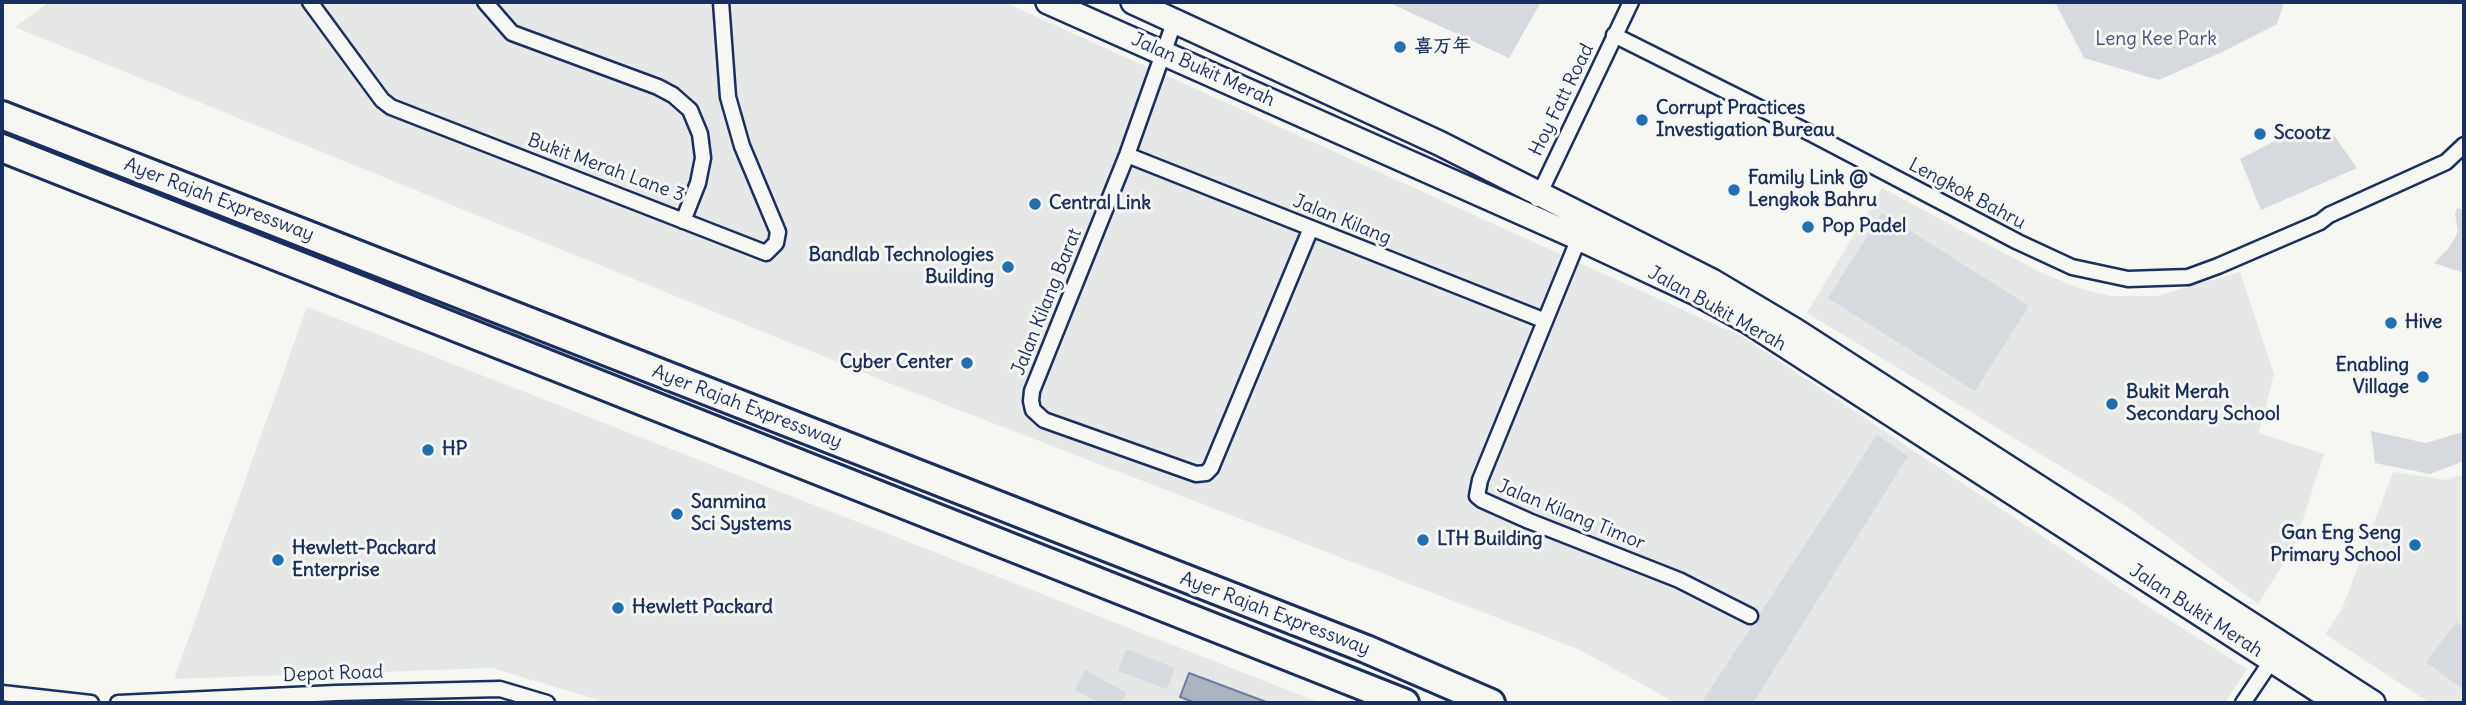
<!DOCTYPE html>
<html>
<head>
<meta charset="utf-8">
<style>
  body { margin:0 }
  #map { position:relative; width:2466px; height:705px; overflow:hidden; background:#f6f6f2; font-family:Delius,sans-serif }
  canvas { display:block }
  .frame { position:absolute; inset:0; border:4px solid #1b2f5e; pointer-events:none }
</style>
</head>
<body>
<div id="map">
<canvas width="2466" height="705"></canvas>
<div class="frame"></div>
</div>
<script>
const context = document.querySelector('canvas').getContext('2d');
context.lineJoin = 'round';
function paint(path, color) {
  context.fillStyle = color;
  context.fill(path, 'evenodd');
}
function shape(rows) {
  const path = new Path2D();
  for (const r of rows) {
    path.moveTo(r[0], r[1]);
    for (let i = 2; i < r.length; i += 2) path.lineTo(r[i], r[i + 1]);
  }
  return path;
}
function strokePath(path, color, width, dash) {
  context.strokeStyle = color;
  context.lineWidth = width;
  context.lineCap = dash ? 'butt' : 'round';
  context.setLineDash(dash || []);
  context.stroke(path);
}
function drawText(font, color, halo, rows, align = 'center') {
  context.font = font + ' Delius,"LXGW WenKai TC",sans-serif';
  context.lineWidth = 6;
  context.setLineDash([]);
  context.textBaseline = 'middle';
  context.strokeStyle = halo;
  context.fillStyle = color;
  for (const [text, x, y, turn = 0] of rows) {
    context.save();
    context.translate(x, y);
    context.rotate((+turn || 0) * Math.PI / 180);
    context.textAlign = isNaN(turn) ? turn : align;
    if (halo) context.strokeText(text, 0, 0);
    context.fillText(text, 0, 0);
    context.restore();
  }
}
paint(shape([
  [49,2,1004,2,1743,337,2130,595,2247,669,2225,703,1676,703,1578,649,889,383,15,27],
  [1882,188,2040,272,2079,288,2110,296,2156,296,2240,272,2274,374,2259,433,2324,454,2294,547,2258,604,2123,504,1807,313],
  [307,307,1321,703,609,703,492,668,174,679],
  [2393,472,2447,480,2464,474,2464,703,2430,703,2325,634,2342,609]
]), '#e6e7e7');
paint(shape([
  [1388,2,1541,2,1509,58],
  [2055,2,2284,2,2277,24,2222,52,2159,80,2084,58],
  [2294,131,2335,137,2357,168,2261,210,2240,159],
  [2457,208,2464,210,2464,273,2434,263,2448,249,2455,238,2458,231,2455,214],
  [1882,213,2029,306,1975,391,1828,298],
  [2371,431,2426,443,2463,432,2464,461,2430,474,2375,463],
  [1877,435,1908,456,1753,703,1702,702],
  [2456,622,2464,628,2464,690,2426,662],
  [1126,649,1175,668,1167,689,1118,671],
  [1085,670,1127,693,1121,703,1100,703,1075,690]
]), '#d6d9dd');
const water = shape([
  [1189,673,1269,703,1196,703,1180,697,1189,673]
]);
paint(water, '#abb2c0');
strokePath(water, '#717e99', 2);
const street = shape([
  [310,2,382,100,391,107,766,253,776,243,778,232,742,146,728,97,721,2],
  [485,2,512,33,658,87,673,95,690,110,700,134,703,158,698,183,683,221],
  [1175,20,1127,155,1032,391,1031,401,1033,410,1044,420,1196,474,1206,473,1211,468,1311,228],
  [1614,35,1810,133,2018,242,2072,267,2128,279,2188,277,2218,266,2320,222,2329,215,2446,162,2464,145],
  [1127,155,1543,320],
  [1537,199,1631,2],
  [1579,238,1480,480,1477,496,1482,500,1529,521,1679,580,1750,616],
  [2,693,91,703],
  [118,703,336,693,500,689,547,703],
  [2243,703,2276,654]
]);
const primary = shape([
  [1048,2,1572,235,1694,292,1749,322,2338,703],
  [1133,2,1439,143,1712,281,1796,331,2373,703]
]);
const highway = shape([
  [2,115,1366,649,1491,703],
  [2,148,1405,703]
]);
strokePath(street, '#1b2f5e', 19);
strokePath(primary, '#1b2f5e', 28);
strokePath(highway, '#1b2f5e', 32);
strokePath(street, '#f6f6f2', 14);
strokePath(primary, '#f6f6f2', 23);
strokePath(highway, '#f6f6f2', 26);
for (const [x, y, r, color] of [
  [1400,47,7,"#1f6fb2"],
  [1642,120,7,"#1f6fb2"],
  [2260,134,7,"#1f6fb2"],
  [1734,190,7,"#1f6fb2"],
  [1035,204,7,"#1f6fb2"],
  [1808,227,7,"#1f6fb2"],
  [1008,267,7,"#1f6fb2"],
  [2391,323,7,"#1f6fb2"],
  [967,363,7,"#1f6fb2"],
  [2423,377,7,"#1f6fb2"],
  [2112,404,7,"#1f6fb2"],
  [428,450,7,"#1f6fb2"],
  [677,514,7,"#1f6fb2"],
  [1423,540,7,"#1f6fb2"],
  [2415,545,7,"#1f6fb2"],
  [278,560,7,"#1f6fb2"],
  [618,608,7,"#1f6fb2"]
]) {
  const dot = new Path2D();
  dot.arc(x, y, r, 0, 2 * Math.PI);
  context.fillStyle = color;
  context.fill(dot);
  strokePath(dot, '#f6f6f2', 2.5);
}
drawText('19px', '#405177', '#f6f6f2', [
  ["Leng Kee Park",2156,40]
]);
drawText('bold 19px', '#1b2f5e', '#f6f6f2', [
  ["喜万年",1414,47],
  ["Corrupt Practices",1656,109],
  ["Investigation Bureau",1656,131],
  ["Scootz",2274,134],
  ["Family Link @",1748,179],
  ["Lengkok Bahru",1748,201],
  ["Central Link",1049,204],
  ["Pop Padel",1822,227],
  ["Bandlab Technologies",994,256,"right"],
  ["Building",994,278,"right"],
  ["Hive",2405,323],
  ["Cyber Center",953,363,"right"],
  ["Enabling",2409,366,"right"],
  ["Village",2409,388,"right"],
  ["Bukit Merah",2126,393],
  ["Secondary School",2126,415],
  ["HP",442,450],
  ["Sanmina",691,503],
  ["Sci Systems",691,525],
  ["Gan Eng Seng",2401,534,"right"],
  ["Primary School",2401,556,"right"],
  ["LTH Building",1437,540],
  ["Hewlett-Packard",292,549],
  ["Enterprise",292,571],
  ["Hewlett Packard",632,608]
], 'left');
drawText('19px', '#1b2f5e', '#f6f6f2', [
  ["Jalan Bukit Merah",1203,70,24],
  ["Hoy Fatt Road",1562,100,-64],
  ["Bukit Merah Lane 3",606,168,20],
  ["Lengkok Bahru",1967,194,28],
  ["Ayer Rajah Expressway",219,200,21],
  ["Jalan Kilang",1342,220,22],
  ["Jalan Kilang Barat",1047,302,-68],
  ["Jalan Bukit Merah",1717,309,29],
  ["Ayer Rajah Expressway",747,407,21],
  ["Jalan Kilang Timor",1571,515,22],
  ["Jalan Bukit Merah",2196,611,33],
  ["Ayer Rajah Expressway",1275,614,21],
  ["Depot Road",333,674,-2]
]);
</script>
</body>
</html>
